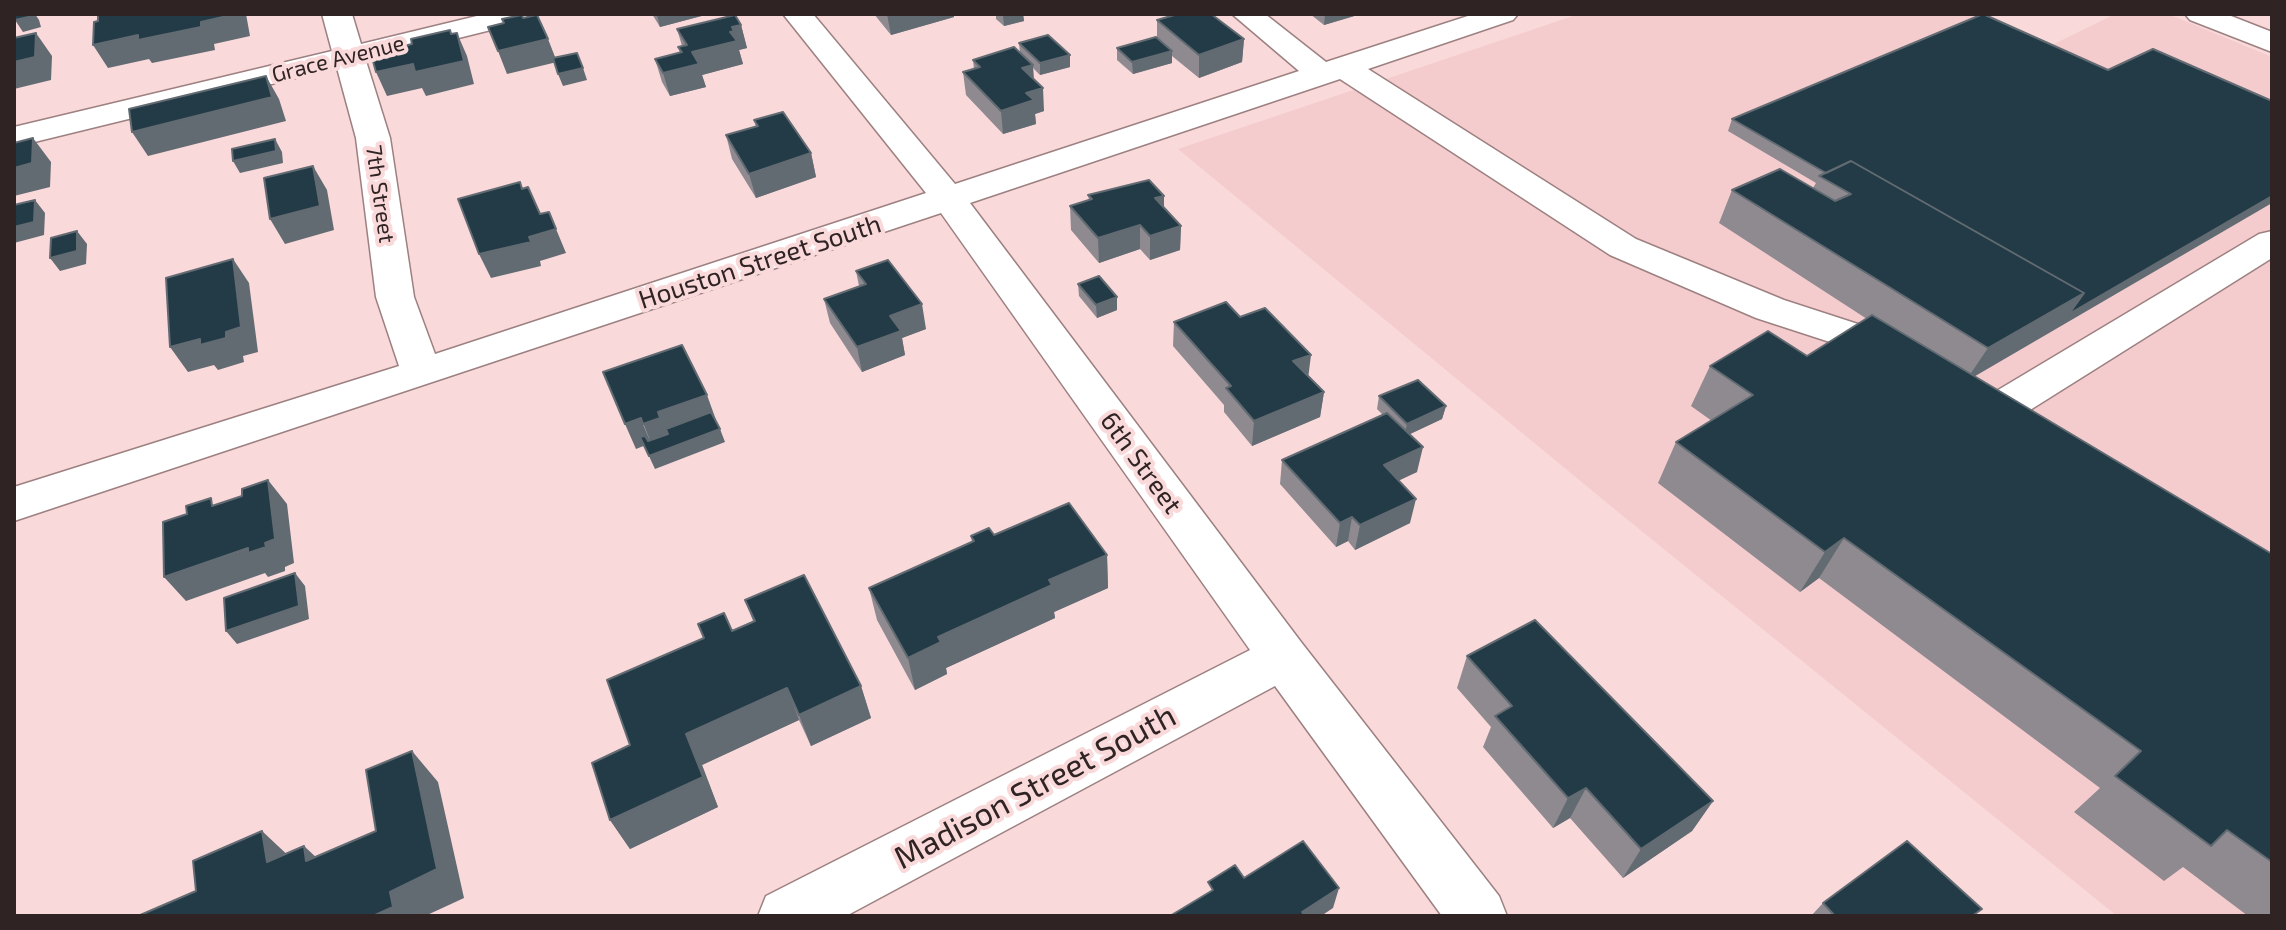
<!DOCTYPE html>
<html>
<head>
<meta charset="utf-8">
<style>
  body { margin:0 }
  #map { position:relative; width:2286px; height:930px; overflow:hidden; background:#f9d9da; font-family:"Exo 2",sans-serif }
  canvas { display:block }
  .frame { position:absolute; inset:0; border:16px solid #2f2324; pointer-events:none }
</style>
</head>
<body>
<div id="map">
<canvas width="2286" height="930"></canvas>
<div class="frame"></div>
</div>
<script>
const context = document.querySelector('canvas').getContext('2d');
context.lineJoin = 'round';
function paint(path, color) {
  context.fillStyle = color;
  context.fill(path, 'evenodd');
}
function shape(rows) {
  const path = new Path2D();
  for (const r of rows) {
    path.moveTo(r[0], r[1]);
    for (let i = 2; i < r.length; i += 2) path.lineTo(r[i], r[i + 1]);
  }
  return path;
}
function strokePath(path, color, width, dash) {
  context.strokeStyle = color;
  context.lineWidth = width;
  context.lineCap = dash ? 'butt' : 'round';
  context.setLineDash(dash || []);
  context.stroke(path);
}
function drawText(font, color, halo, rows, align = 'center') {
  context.font = font + ' "Exo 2",sans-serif';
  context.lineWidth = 8;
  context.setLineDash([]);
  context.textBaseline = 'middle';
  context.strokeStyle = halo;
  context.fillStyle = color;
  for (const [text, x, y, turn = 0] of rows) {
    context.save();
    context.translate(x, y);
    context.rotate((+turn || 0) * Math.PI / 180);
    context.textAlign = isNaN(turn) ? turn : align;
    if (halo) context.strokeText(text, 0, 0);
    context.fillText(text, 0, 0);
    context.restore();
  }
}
paint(shape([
  [1579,14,1979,14,2050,46,2115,14,2168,14,2272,57,2272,916,2117,916,1618,512,1178,149]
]), '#f5ccce');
const minor = shape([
  [322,14,352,14,361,44,485,14,536,14,531,20,366,61,390,138,414,297,435,354,926,193,783,14,813,14,955,184,1299,71,1232,14,1265,14,1326,62,1474,14,1518,14,1513,20,1368,69,1636,239,1784,300,1864,326,1912,353,1918,363,1912,373,1898,377,1884,373,1836,344,1756,318,1610,255,1340,79,970,203,1301,642,1499,896,1507,916,1442,916,1275,686,846,916,758,916,766,896,1250,650,941,213,14,521,14,487,399,366,376,297,356,138,337,68,14,147,14,127,332,51,322,14],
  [2185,14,2226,14,2272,32,2272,52,2190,20,2185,14],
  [2272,231,2272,258,2003,427,1988,431,1973,427,1967,416,1973,405,2259,234,2272,231]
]);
strokePath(minor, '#9d8081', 3);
paint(minor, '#fff');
paint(shape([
  [652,14,709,14,660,27],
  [874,14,954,14,954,17,891,35],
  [996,14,1023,14,1024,21,1004,26,996,19],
  [1310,14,1361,14,1324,25],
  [1157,20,1244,39,1242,62,1199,78,1172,56,1172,63,1133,74,1117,60,1117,48,1157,38],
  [741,25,747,48,739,50,743,64,702,75,706,87,670,96,662,82,655,59,680,53,678,47,682,46,677,29],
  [1019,43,1070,67,1040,75,1033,68,1034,79,1044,111,1035,114,1036,124,1003,134,966,95,963,72,974,69,973,60,1020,53],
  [2153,49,1975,376,2272,554,2272,916,2248,916,2183,867,2164,881,2074,812,2100,788,1819,578,1800,592,1658,483,1676,442,1712,421,1691,406,1710,366,1807,356,1867,319,1719,223,1732,190,1813,188,1816,183,1728,131,1732,119,2108,70],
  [754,120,811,153,816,177,756,198,732,159,726,135,756,127],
  [1088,195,1164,196,1164,208,1181,226,1180,250,1150,260,1140,249,1099,263,1071,230,1070,206,1089,200],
  [856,271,926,329,902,338,905,355,862,372,830,323,824,299,859,286],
  [1078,284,1117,310,1097,318,1079,296],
  [1240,317,1308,376,1324,392,1320,417,1252,446,1224,412,1224,405,1173,346,1174,322],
  [1379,396,1446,406,1442,419,1409,434,1417,472,1398,480,1410,523,1355,550,1348,541,1336,547,1280,484,1282,460,1383,415,1377,409],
  [994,535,1107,555,1108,588,1054,612,1055,618,946,668,947,674,915,690,877,620,869,588,972,542,971,536],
  [745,600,861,686,871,718,811,746,799,720,702,765,718,807,630,849,610,820,630,745,732,631,753,621],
  [1467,656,1713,801,1692,831,1623,878,1570,818,1553,828,1483,747,1491,727,1457,688],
  [1823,903,1973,916,1811,916]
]), '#8e8a90');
paint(shape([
  [32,14,35,14,39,20,41,27,23,32,15,20],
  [235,14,246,14,250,36,214,44,215,50,152,63,149,59,108,68,93,45],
  [659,14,709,14,660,27,657,15],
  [887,14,954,14,954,17,891,35],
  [1005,14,1023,14,1024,21,1004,26,1003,15],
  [1325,14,1361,14,1324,25],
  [741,25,747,48,739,50,743,64,702,75,706,87,670,96,663,73,692,52,730,32,732,27],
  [36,33,52,56,51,80,14,89,14,62],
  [457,33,467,56,474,84,426,96,422,88,387,96,376,72],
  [548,39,557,62,507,74,498,51],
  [1244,39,1242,62,1199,78,1199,55],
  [1172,51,1172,63,1133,74,1132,62],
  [1070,55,1070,67,1040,75,1040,63],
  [1033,65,1034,88,1022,68],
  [583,68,587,80,563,86,558,74],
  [266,76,279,99,286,121,148,156,132,132],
  [1043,88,1044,111,1035,114,1036,124,1003,134,1001,111,1026,93],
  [33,138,51,162,50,187,14,196,14,168],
  [275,139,282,152,283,163,240,173,233,161],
  [811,153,816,177,756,198,749,174],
  [313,166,327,190,334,230,285,244,270,219],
  [1164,196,1164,220,1155,198],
  [2272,196,2272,203,1965,382,1988,348,2084,293],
  [35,200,45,213,44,235,14,243,14,227],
  [1140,225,1140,249,1099,263,1098,238],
  [1181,226,1180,250,1150,260,1150,236],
  [556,229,566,253,540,261,541,266,491,278,479,254],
  [77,231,87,244,86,264,60,271,50,258],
  [233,259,249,283,258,352,243,356,244,362,218,370,214,365,188,372,170,347],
  [1117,297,1117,310,1097,318,1096,305],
  [922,304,926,329,902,338,905,355,862,372,857,347,890,316],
  [1311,355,1308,379,1293,361],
  [1324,392,1320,417,1252,446,1254,421],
  [707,395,716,420,653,448,643,424,658,412],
  [1446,406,1442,419,1404,437,1407,424],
  [641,418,651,443,636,449,625,424],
  [720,429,725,442,655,469,649,456],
  [1423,447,1417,472,1379,490,1384,465],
  [268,480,287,504,294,563,285,567,285,571,268,577,265,573,186,601,164,577,265,543],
  [1416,499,1410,523,1355,550,1360,525],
  [1352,517,1348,541,1336,547,1340,523],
  [1844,538,1819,578,1800,592,1825,552],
  [1107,555,1108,588,1054,612,1055,618,946,668,947,674,915,690,908,658,938,637,1049,580],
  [295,573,305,586,309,619,237,644,226,631],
  [861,686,871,718,811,746,799,715],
  [787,688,799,720,702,765,718,807,630,849,610,820,686,734],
  [412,751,438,782,464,898,425,916,373,916,390,892],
  [1586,788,1570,818,1553,828,1568,798],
  [1713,801,1692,831,1623,878,1641,849],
  [262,831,294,861,267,862],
  [304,846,335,875,306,861],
  [1339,888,1333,908,1321,916,1301,916,1302,912]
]), '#626a72');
const building = shape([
  [14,14,32,14,33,16,15,20,14,14],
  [98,14,236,14,201,22,201,27,138,40,138,35,93,45,94,22,98,21,98,14],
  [1178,14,1211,14,1244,39,1199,55,1157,20,1178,14],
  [1983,14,2108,70,2153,49,2272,101,2272,196,2069,314,2084,293,1851,161,1826,173,1732,119,1983,14],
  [522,15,523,18,537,15,548,39,498,51,488,27,504,23,502,19,522,15],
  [735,15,741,25,732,27,734,31,730,32,737,41,692,52,699,64,663,73,655,59,682,52,678,47,687,45,677,29,735,15],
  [450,30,451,34,457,33,464,61,415,72,413,64,376,72,371,54,412,44,411,39,450,30],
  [36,33,35,57,14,62,14,38,36,33],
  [1048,35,1070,55,1040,63,1019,43,1048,35],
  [1156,37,1172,51,1132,62,1117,48,1156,37],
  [1014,47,1033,65,1022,68,1043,88,1026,93,1034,100,1001,111,963,72,980,67,973,60,1014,47],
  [577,53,583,68,558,74,553,58,577,53],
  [266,76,272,97,132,132,129,109,266,76],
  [783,112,811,153,749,174,726,135,758,126,754,120,783,112],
  [33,138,32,163,14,168,14,143,33,138],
  [275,139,276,151,233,161,232,149,275,139],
  [1851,161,2084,293,1988,348,1732,190,1780,169,1835,201,1851,194,1819,176,1851,161],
  [313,166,320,206,270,219,264,178,313,166],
  [1149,180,1164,196,1155,198,1181,226,1150,236,1140,225,1098,238,1070,206,1092,199,1088,195,1149,180],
  [520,182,522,189,528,187,540,214,549,212,556,229,529,237,531,242,479,254,458,199,520,182],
  [35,200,34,222,14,227,14,205,35,200],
  [77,231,77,251,50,258,51,238,77,231],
  [233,259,241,327,226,332,226,338,200,345,200,339,170,347,166,278,233,259],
  [888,260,922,304,890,316,901,331,857,347,824,299,866,284,856,271,888,260],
  [1099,276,1117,297,1096,305,1078,284,1099,276],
  [1226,302,1240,317,1265,308,1311,355,1293,361,1324,392,1254,421,1226,388,1231,386,1174,322,1226,302],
  [1872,315,2272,554,2272,862,2227,830,2211,846,2115,776,2141,751,1844,538,1825,552,1676,442,1753,395,1710,366,1768,331,1807,356,1872,315],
  [682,345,707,395,658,412,660,418,643,424,641,418,625,424,603,372,682,345],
  [1418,380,1446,406,1407,424,1379,396,1418,380],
  [711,412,720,429,649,456,640,437,645,436,648,441,668,434,666,429,711,412],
  [1387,413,1423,447,1384,465,1416,499,1360,525,1352,517,1340,523,1282,460,1387,413],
  [268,480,275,539,265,543,266,547,248,553,248,548,164,577,163,522,187,514,186,506,211,498,212,506,242,496,242,489,268,480],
  [1069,503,1107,555,1049,580,1052,585,938,637,941,642,908,658,869,588,974,541,971,536,989,528,994,535,1069,503],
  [295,573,299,606,226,631,224,598,295,573],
  [804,575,861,686,799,715,787,688,686,734,703,777,610,820,592,763,630,745,607,680,704,638,698,624,724,613,732,631,755,621,745,600,804,575],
  [1535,620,1713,801,1641,849,1586,788,1568,798,1495,716,1512,706,1467,656,1535,620],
  [412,751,437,869,390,892,393,907,373,916,138,916,196,891,193,861,262,831,267,862,304,846,306,861,376,831,366,770,412,751],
  [1303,841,1339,888,1302,912,1305,916,1170,916,1213,890,1208,882,1235,865,1244,878,1303,841],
  [1907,841,1982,909,1972,916,1835,916,1823,903,1907,841]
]);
paint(building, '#223b46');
strokePath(building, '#626a72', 2);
drawText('22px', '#2f2324', '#f9d9da', [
  ["Grace Avenue",338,59,-14],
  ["7th Street",380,194,82]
]);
drawText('26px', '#2f2324', '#f9d9da', [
  ["Houston Street South",760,262,-18],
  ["6th Street",1141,463,54]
]);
drawText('32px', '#2f2324', '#f9d9da', [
  ["Madison Street South",1035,787,-28]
]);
</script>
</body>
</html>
